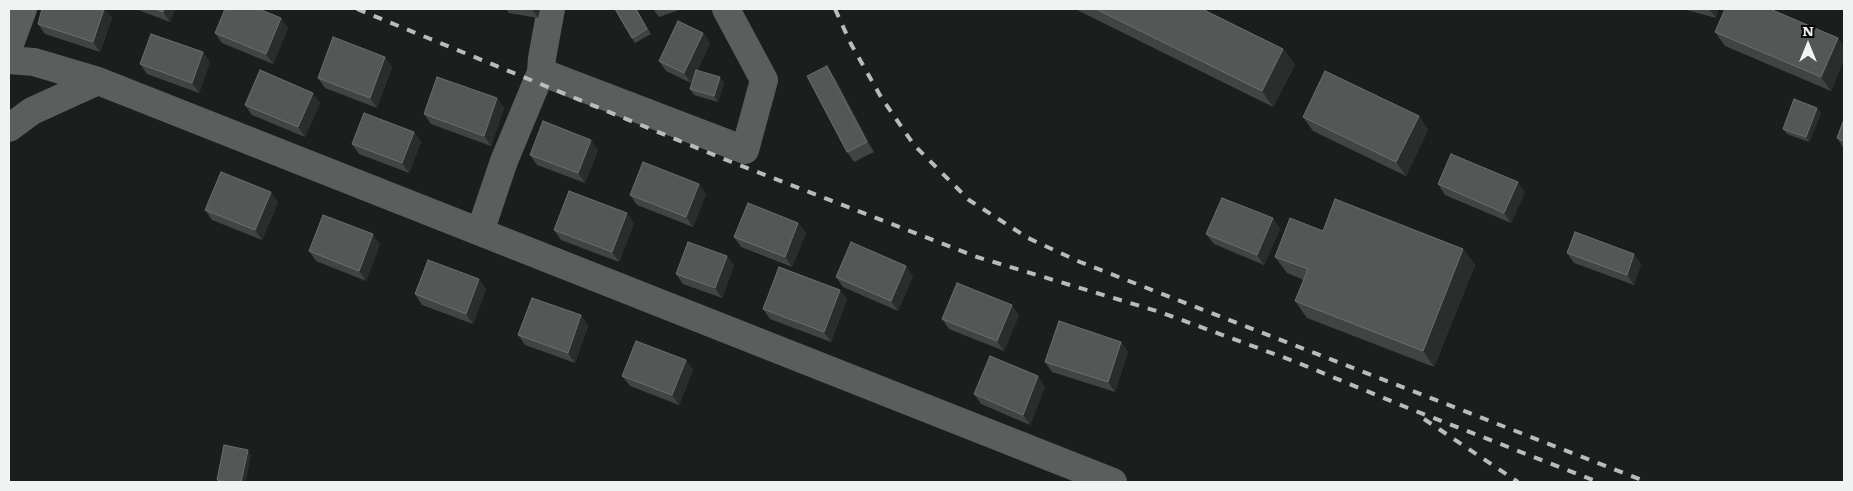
<!DOCTYPE html>
<html>
<head>
<meta charset="utf-8">
<style>
  body { margin:0 }
  #map { position:relative; width:1853px; height:491px; overflow:hidden; background:#1b1e1d; font-family:Literata,serif }
  canvas { display:block }
  .frame { position:absolute; inset:0; border:10px solid #f0f3f2; pointer-events:none }
  .north { position:absolute; left:1783px; top:20px; width:50px; height:50px; -webkit-text-stroke:4px #070807; paint-order:stroke; rotate:0deg; font-size:14px; font-weight:700; line-height:20px; text-align:center; color:#f0f3f2 }
  .north::after { content:''; display:block; margin:auto; width:18px; height:22px; background:#f0f3f2; clip-path:polygon(50% 0,100% 100%,50% 72%,0 100%) }
</style>
</head>
<body>
<div id="map">
<canvas width="1853" height="491"></canvas>
<div class="frame"></div>
<div class="north">N</div>
</div>
<script>
const context = document.querySelector('canvas').getContext('2d');
context.lineJoin = 'round';
function shape(rows) {
  const path = new Path2D();
  for (const r of rows) {
    path.moveTo(r[0], r[1]);
    for (let i = 2; i < r.length; i += 2) path.lineTo(r[i], r[i + 1]);
  }
  return path;
}
function strokePath(path, color, width, dash) {
  context.strokeStyle = color;
  context.lineWidth = width;
  context.lineCap = dash ? 'butt' : 'round';
  context.setLineDash(dash || []);
  context.stroke(path);
}
function paint(path, color) {
  context.fillStyle = color;
  context.fill(path, 'evenodd');
}
strokePath(shape([
  [551,9,542,58,541,72,745,150,764,80,726,9],
  [9,47,23,9],
  [9,60,34,62,98,81,1113,482],
  [9,128,32,111,98,81],
  [480,232,504,161,541,72]
]), '#5a5e5c', 28);
strokePath(shape([
  [357,9,729,161,977,257,1160,312,1296,362,1408,408,1598,482],
  [835,9,851,44,881,97,914,145,969,200,1028,238,1080,262,1647,482],
  [1424,419,1518,482]
]), '#b9bcbb', 4, [9, 9]);
paint(shape([
  [42,9,105,9,112,18,100,52,45,34,38,24],
  [136,9,175,9,170,22],
  [506,9,540,9,538,18,509,13],
  [615,9,636,9,651,34,635,43],
  [653,9,682,9,659,17],
  [1075,9,1202,9,1283,49,1295,65,1273,107],
  [1683,9,1718,9,1716,18],
  [281,18,288,28,273,64,222,43,215,33],
  [1715,32,1838,38,1844,47,1844,59,1831,91,1725,46],
  [703,33,710,43,697,71,724,82,718,102,694,95,690,89,694,75,691,83,666,71,659,61],
  [385,57,392,67,377,108,325,88,318,78],
  [210,62,199,93,147,74,140,64],
  [834,76,874,152,854,162,847,152],
  [497,98,504,108,491,146,431,124,424,114],
  [320,103,305,137,252,115,245,105],
  [1817,108,1821,113,1809,142,1787,134,1783,129],
  [1419,116,1428,130,1406,176,1313,131,1303,117],
  [1844,119,1844,149,1837,138],
  [414,132,421,142,409,173,359,154,352,144],
  [598,150,585,183,537,165,530,155],
  [1438,184,1525,192,1511,223,1445,195],
  [706,194,693,227,637,205,630,195],
  [278,202,262,240,212,220,205,210],
  [1273,218,1280,229,1264,265,1214,244,1206,234],
  [634,223,619,262,561,240,554,230],
  [798,223,806,233,792,267,741,247,734,237],
  [1323,231,1463,249,1475,265,1434,367,1307,318,1295,301,1304,280,1287,273,1275,257],
  [380,244,366,281,316,261,309,251],
  [1567,253,1641,264,1634,285,1574,263],
  [727,256,734,266,722,298,683,284,676,274],
  [913,276,898,311,843,287,836,277],
  [486,289,473,324,422,305,415,294],
  [840,290,847,300,831,342,770,319,763,309],
  [581,315,588,326,575,363,525,345,518,335],
  [1019,315,1004,351,949,329,942,319],
  [1121,342,1128,352,1115,392,1052,372,1045,362],
  [686,360,693,370,679,405,630,386,622,376],
  [1045,387,1030,425,981,404,974,394]
]), '#404442');
paint(shape([
  [104,9,105,9,112,18,100,52,93,42],
  [164,9,175,9,170,22,163,12],
  [532,9,540,9,538,18],
  [1709,9,1718,9,1716,18],
  [281,18,288,28,273,64,266,54],
  [703,33,710,43,691,83,684,73],
  [1838,38,1844,47,1844,59,1831,91,1821,77],
  [1283,49,1295,65,1273,107,1262,91],
  [203,52,210,62,199,93,192,83],
  [385,57,392,67,377,108,370,98],
  [827,66,834,76,874,152,867,142],
  [720,77,724,82,718,102,714,96],
  [313,93,320,103,305,137,298,127],
  [497,98,504,108,491,146,484,136],
  [1817,108,1821,113,1809,142,1806,137],
  [1419,116,1428,130,1406,176,1396,162],
  [414,132,421,142,409,173,402,163],
  [591,140,598,150,585,183,578,173],
  [1518,182,1525,192,1511,223,1504,213],
  [699,184,706,194,693,227,686,217],
  [271,192,278,202,262,240,255,230],
  [627,213,634,223,619,262,612,252],
  [1273,218,1280,229,1264,265,1257,255],
  [798,223,806,233,792,267,785,257],
  [373,234,380,244,366,281,359,271],
  [1463,249,1475,265,1434,367,1423,351],
  [1634,254,1641,264,1634,285,1627,275],
  [727,256,734,266,722,298,715,288],
  [906,266,913,276,898,311,891,301],
  [479,279,486,289,473,324,466,314],
  [840,290,847,300,831,342,824,332],
  [1012,305,1019,315,1004,351,997,341],
  [581,315,588,326,575,363,568,353],
  [1121,342,1128,352,1115,392,1108,382],
  [686,360,693,370,679,405,672,395],
  [1038,376,1045,387,1030,425,1023,415],
  [248,450,251,455,246,482,241,482]
]), '#292d2b');
const building = shape([
  [42,9,104,9,93,42,38,24,42,9],
  [155,9,164,9,163,12,155,9],
  [225,9,259,9,281,18,266,54,215,33,225,9],
  [615,9,636,9,647,29,632,38,615,9],
  [1096,9,1202,9,1283,49,1262,91,1096,9],
  [1725,9,1770,9,1838,38,1821,77,1715,32,1725,9],
  [678,21,703,33,684,73,659,61,678,21],
  [151,34,203,52,192,83,140,64,151,34],
  [333,37,385,57,370,98,318,78,333,37],
  [827,66,867,142,847,152,807,76,827,66],
  [260,70,313,93,298,127,245,105,260,70],
  [696,70,720,77,714,96,690,89,696,70],
  [1325,71,1419,116,1396,162,1303,117,1325,71],
  [437,77,497,98,484,136,424,114,437,77],
  [1794,99,1817,108,1806,137,1783,129,1794,99],
  [364,113,414,132,402,163,352,144,364,113],
  [1844,119,1844,141,1837,138,1844,119],
  [543,121,591,140,578,173,530,155,543,121],
  [1451,154,1518,182,1504,213,1438,184,1451,154],
  [643,162,699,184,686,217,630,195,643,162],
  [221,172,271,192,255,230,205,210,221,172],
  [569,191,627,213,612,252,554,230,569,191],
  [1222,198,1273,218,1257,255,1206,234,1222,198],
  [1335,199,1463,249,1423,351,1295,301,1308,269,1275,257,1290,218,1323,231,1335,199],
  [748,203,798,223,785,257,734,237,748,203],
  [323,215,373,234,359,271,309,251,323,215],
  [1575,232,1634,254,1627,275,1567,253,1575,232],
  [688,242,727,256,715,288,676,274,688,242],
  [851,242,906,266,891,301,836,277,851,242],
  [428,260,479,279,466,314,415,294,428,260],
  [779,267,840,290,824,332,763,309,779,267],
  [957,283,1012,305,997,341,942,319,957,283],
  [532,298,581,315,568,353,518,335,532,298],
  [1059,321,1121,342,1108,382,1045,362,1059,321],
  [636,341,686,360,672,395,622,376,636,341],
  [990,356,1038,376,1023,415,974,394,990,356],
  [224,445,248,450,241,482,228,482,217,480,224,445]
]);
paint(building, '#535755');
strokePath(building, '#6c6f6e', 1);
</script>
</body>
</html>
